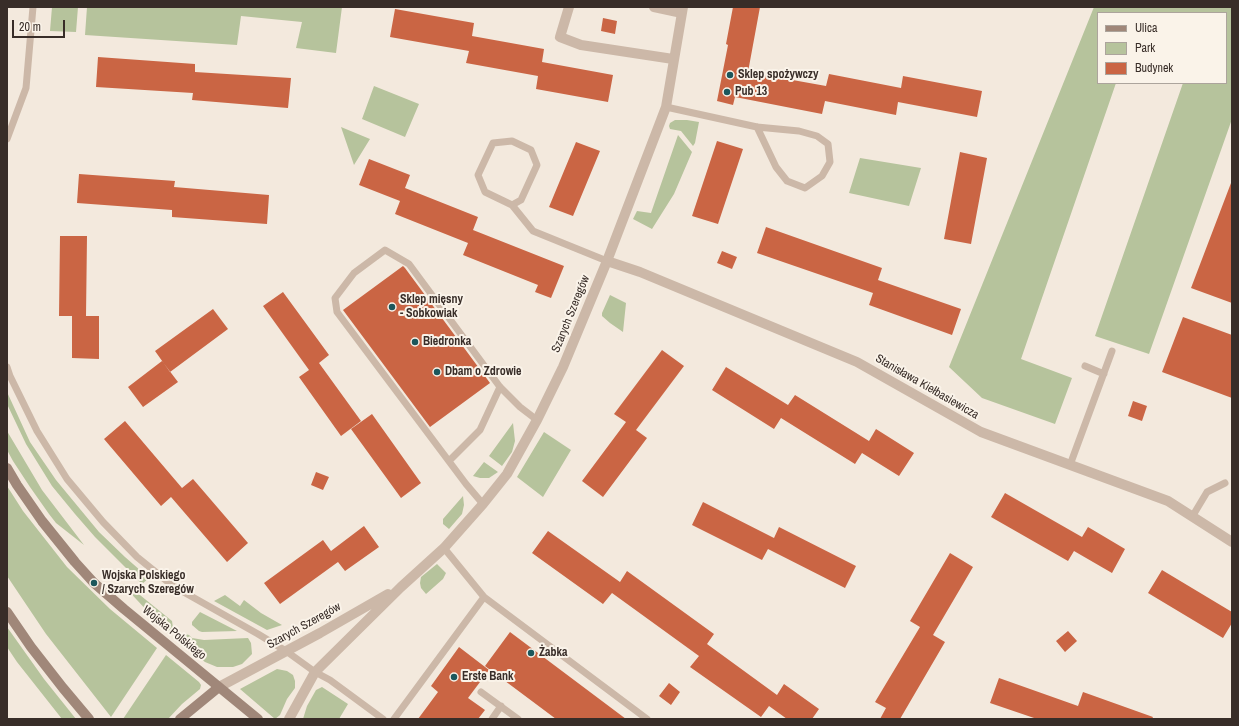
<!DOCTYPE html>
<html>
<head>
<meta charset="utf-8">
<style>
  body { margin:0 }
  #map { position:relative; width:1239px; height:726px; overflow:hidden; background:#f3e9dd; font-family:"Archivo Narrow",sans-serif }
  canvas { display:block }
  .frame { position:absolute; inset:0; border:8px solid #382d28; pointer-events:none }
  .legend { position:absolute; left:1097px; top:12px; width:130px; height:72px; box-sizing:border-box; background:#faf3e9; border:1px solid #aca49c; margin:0; padding:5px 7px; list-style:none; font-size:12px; color:#382d28 }
  .legend li { display:flex; align-items:center; gap:8px; height:20px }
  .legend b { width:20px; border:1px solid #aca49c }
  .scale { position:absolute; left:12px; top:20px; width:53px; height:18px; box-sizing:border-box; border:2px solid #382d28; border-top:0; padding-left:5px; font-size:12px; line-height:14px; white-space:nowrap; color:#382d28; -webkit-text-stroke:3px #faf3e9; paint-order:stroke }
</style>
</head>
<body>
<div id="map">
<canvas width="1239" height="726"></canvas>
<div class="frame"></div>
<ul class="legend">
<li><b style="height:5px;background:#a08779"></b>Ulica</li>
<li><b style="height:11px;background:#b6c39c"></b>Park</li>
<li><b style="height:11px;background:#ca6544"></b>Budynek</li>
</ul>
<div class="scale">20 m</div>
</div>
<script>
const context = document.querySelector('canvas').getContext('2d');
context.lineJoin = 'round';
function paint(path, color) {
  context.fillStyle = color;
  context.fill(path, 'evenodd');
}
function shape(rows) {
  const path = new Path2D();
  for (const r of rows) {
    path.moveTo(r[0], r[1]);
    for (let i = 2; i < r.length; i += 2) path.lineTo(r[i], r[i + 1]);
  }
  return path;
}
function strokePath(path, color, width, dash) {
  context.strokeStyle = color;
  context.lineWidth = width;
  context.lineCap = dash ? 'butt' : 'round';
  context.setLineDash(dash || []);
  context.stroke(path);
}
function drawText(font, color, halo, rows, align = 'center') {
  context.font = font + ' "Archivo Narrow",sans-serif';
  context.lineWidth = 4;
  context.setLineDash([]);
  context.textBaseline = 'middle';
  context.strokeStyle = halo;
  context.fillStyle = color;
  for (const [text, x, y, turn = 0] of rows) {
    context.save();
    context.translate(x, y);
    context.rotate((+turn || 0) * Math.PI / 180);
    context.textAlign = isNaN(turn) ? turn : align;
    if (halo) context.strokeText(text, 0, 0);
    context.fillText(text, 0, 0);
    context.restore();
  }
}
paint(shape([
  [52,7,78,7,76,32,50,31],
  [87,7,342,7,336,53,296,48,302,22,241,16,237,45,85,35],
  [1094,7,1232,7,1232,119,1149,354,1095,336,1183,83,1226,83,1226,13,1098,13,1098,83,1116,83,1021,359,1072,378,1055,424,982,398,949,367],
  [374,86,419,104,405,137,362,119],
  [675,120,687,120,699,122,695,143,693,146,681,131,670,129,669,126,670,123],
  [341,127,370,139,354,165],
  [678,135,692,152,674,194,652,229,633,219,637,211,651,213],
  [860,158,921,168,909,206,849,193],
  [610,295,626,303,623,332,610,323,602,316,602,313],
  [7,392,30,442,56,480,99,532,125,557,149,578,142,584,95,537,75,514,52,486,26,444,7,404],
  [513,423,515,441,512,452,502,466,489,456],
  [7,431,42,490,84,545,56,523,49,514,30,487,13,461,7,450],
  [544,432,571,450,543,497,517,477],
  [484,462,498,472,489,478,480,478,473,476],
  [7,486,23,511,67,567,110,609,157,648,111,717,46,634,7,576],
  [463,496,464,505,462,514,449,529,443,524,443,519],
  [437,564,446,573,443,579,426,594,421,588,420,583,421,577],
  [122,584,126,584,135,591,172,621,173,628,171,631,168,633,166,631],
  [225,595,240,606,244,600,261,613,282,625,267,630,214,601],
  [200,612,237,631,202,632,199,631,192,625,192,622],
  [7,627,44,679,76,719,62,719,17,662,7,647],
  [185,634,189,635,192,638,204,640,248,638,251,643,252,654,242,664,233,667,217,667,205,662,178,641,182,635],
  [166,655,199,682,201,685,200,689,182,704,168,719,123,719],
  [277,669,287,671,293,675,295,681,295,688,287,699,280,715,275,719,240,689],
  [322,687,348,704,339,719,303,719,307,706,316,690]
]), '#b6c39c');
paint(shape([
  [733,7,760,7,748,72,826,86,829,74,901,88,903,76,982,91,977,117,898,102,896,115,825,101,822,114,735,97,733,105,717,101,728,45,726,44],
  [395,9,474,23,472,36,544,49,542,62,613,75,608,102,536,89,538,76,466,63,469,51,390,37],
  [603,18,617,21,615,34,601,31],
  [98,57,195,64,195,72,291,78,288,108,192,100,193,93,96,87],
  [717,141,743,149,718,224,692,216],
  [576,142,600,151,573,216,549,207],
  [960,152,987,158,971,244,944,239],
  [369,159,410,175,405,188,478,217,473,230,564,266,551,298,535,292,538,285,463,255,468,243,395,214,400,201,359,185],
  [79,174,175,181,174,187,269,195,267,224,172,217,172,210,77,203],
  [1231,183,1232,183,1232,303,1191,288],
  [766,227,882,268,878,280,961,309,952,335,869,305,873,293,757,253],
  [60,236,87,236,86,316,99,316,99,359,72,358,72,316,59,316],
  [722,251,737,257,732,269,717,263],
  [403,266,405,268,490,383,430,427,343,310],
  [283,292,329,355,319,363,361,421,341,436,299,377,309,370,263,306],
  [213,309,228,329,170,372,155,351],
  [1183,317,1232,335,1232,398,1162,372],
  [662,350,684,366,636,430,647,438,603,497,582,481,626,422,614,414],
  [162,361,178,382,143,407,128,387],
  [726,367,788,405,795,395,869,441,876,429,914,453,899,476,862,453,855,464,781,418,774,429,712,390],
  [1133,401,1147,406,1142,421,1128,416],
  [372,414,421,483,401,498,351,429],
  [125,421,182,488,193,479,248,543,227,562,171,497,161,506,104,439],
  [316,472,329,477,323,490,311,485],
  [1005,493,1082,537,1088,527,1125,549,1112,573,1074,551,1068,561,991,517],
  [703,502,774,538,779,527,856,566,845,588,768,549,762,560,692,525],
  [364,526,379,547,345,571,338,562,280,604,264,583,323,540,331,551],
  [548,531,620,582,627,571,714,634,707,644,777,695,784,684,819,709,812,719,787,719,769,706,761,717,690,667,699,656,612,593,603,604,532,553],
  [950,553,973,567,933,635,945,642,900,719,880,719,886,708,875,702,920,627,910,621],
  [1162,570,1232,612,1232,623,1223,638,1148,593],
  [1068,631,1077,641,1065,652,1056,641],
  [510,632,626,719,556,719,485,666],
  [459,647,489,670,468,698,485,710,478,719,418,719,438,692,431,686],
  [999,678,1078,706,1083,692,1153,717,1152,719,1037,719,990,703],
  [669,683,680,692,671,705,659,696]
]), '#ca6544');
strokePath(shape([
  [666,107,757,127,799,131,817,136,828,144,830,162,822,176,805,188,787,181,776,167,757,127],
  [7,139,26,88,33,7],
  [512,205,485,192,478,175,493,143,512,141,531,150,537,165,521,200,512,205,533,231,607,261],
  [1085,366,1104,374],
  [7,367,10,376,37,431,67,479,103,522,137,557,173,586,258,634,286,651,315,672,330,680,383,719],
  [449,461,480,430,500,387],
  [1070,465,1112,351],
  [483,504,466,484,337,312,335,298,354,273,385,250,409,264,500,387,520,407,537,420],
  [1192,517,1207,492,1225,483],
  [444,548,484,597,647,719],
  [481,692,518,719],
  [394,719,484,597],
  [492,719,501,706]
]), '#ccb8a8', 7);
strokePath(shape([
  [569,7,560,37,581,45,673,59],
  [654,7,682,13],
  [607,261,640,272,857,362,981,432,1168,501,1232,542],
  [219,687,320,633,388,594],
  [289,719,315,672,401,587,444,548,483,504,507,474,537,420,563,367,607,261,666,107,683,7]
]), '#ccb8a8', 10);
strokePath(shape([
  [7,468,17,485,42,521,75,562,94,583,124,609,258,719],
  [7,612,31,647,63,688,89,719],
  [180,719,219,687]
]), '#a08779', 10);
for (const [x, y, r, color] of [
  [730,75,4,"#1c575c"],
  [727,92,4,"#1c575c"],
  [392,307,4,"#1c575c"],
  [415,342,4,"#1c575c"],
  [437,372,4,"#1c575c"],
  [94,583,4,"#1c575c"],
  [531,653,4,"#1c575c"],
  [454,677,4,"#1c575c"]
]) {
  const dot = new Path2D();
  dot.arc(x, y, r, 0, 2 * Math.PI);
  context.fillStyle = color;
  context.fill(dot);
  strokePath(dot, '#faf3e9', 1.5);
}
drawText('bold 12px', '#382d28', '#faf3e9', [
  ["Sklep spożywczy",738,75],
  ["Pub 13",735,92],
  ["Sklep mięsny",400,300],
  ["- Sobkowiak",400,314],
  ["Biedronka",423,342],
  ["Dbam o Zdrowie",445,372],
  ["Wojska Polskiego",102,576],
  ["/ Szarych Szeregów",102,590],
  ["Żabka",539,653],
  ["Erste Bank",462,677]
], 'left');
drawText('12px', '#382d28', '#faf3e9', [
  ["Szarych Szeregów",571,314,-68],
  ["Stanisława Kiełbasiewicza",927,387,30],
  ["Szarych Szeregów",304,626,-29],
  ["Wojska Polskiego",174,633,39]
]);
</script>
</body>
</html>
